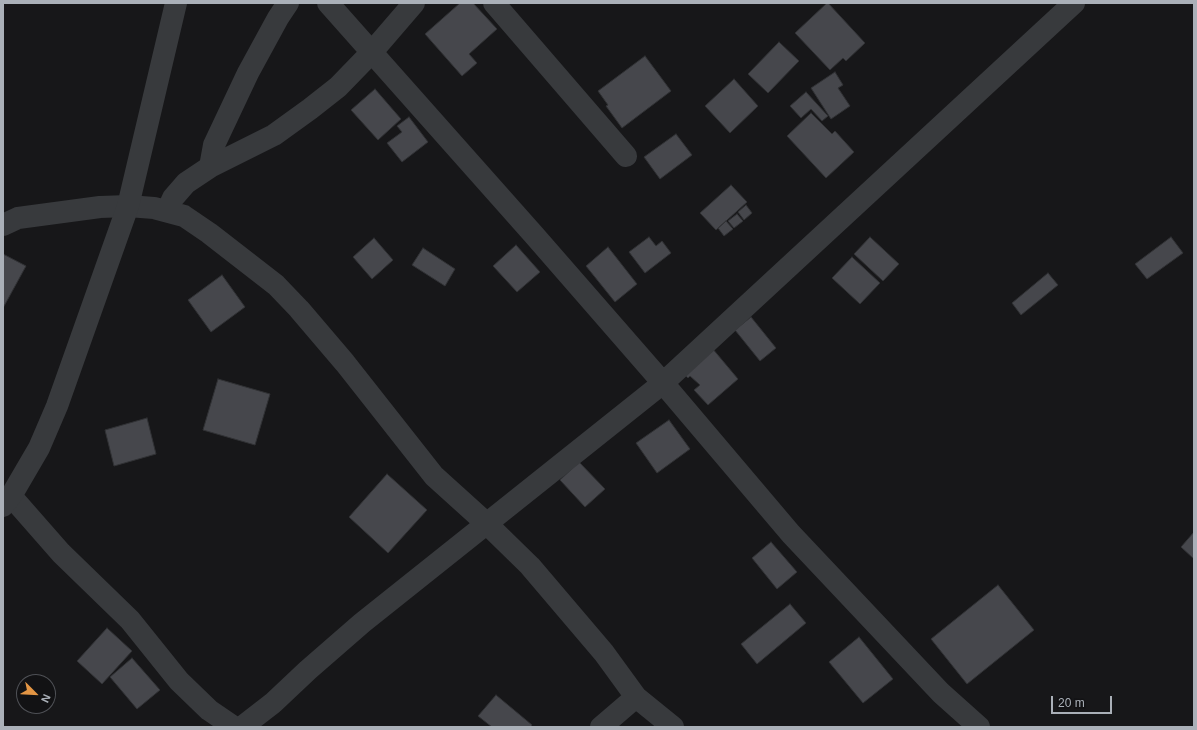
<!DOCTYPE html>
<html>
<head>
<meta charset="utf-8">
<style>
  body { margin:0 }
  #map { position:relative; width:1197px; height:730px; overflow:hidden; background:#171719; font-family:Arial,sans-serif }
  canvas { display:block }
  .frame { position:absolute; inset:0; border:4px solid #aab0b8; pointer-events:none }
  .north { position:absolute; left:16px; top:674px; width:40px; height:40px; box-sizing:border-box; background:#121214; border:1px solid #4f5156; border-radius:50%; rotate:114deg; font-size:11px; font-weight:700; line-height:16px; text-align:center; color:#aab0b8 }
  .north::after { content:''; display:block; margin:auto; width:14px; height:18px; background:#e39544; clip-path:polygon(50% 0,100% 100%,50% 72%,0 100%) }
  .scale { position:absolute; left:1051px; top:696px; width:61px; height:18px; box-sizing:border-box; border:2px solid #aab0b8; border-top:0; padding-left:5px; font-size:12px; line-height:14px; white-space:nowrap; color:#aab0b8; -webkit-text-stroke:3px #121214; paint-order:stroke }
</style>
</head>
<body>
<div id="map">
<canvas width="1197" height="730"></canvas>
<div class="frame"></div>
<div class="north">N</div>
<div class="scale">20 m</div>
</div>
<script>
const context = document.querySelector('canvas').getContext('2d');
context.lineJoin = 'round';
function paint(path, color) {
  context.fillStyle = color;
  context.fill(path, 'evenodd');
}
function shape(rows) {
  const path = new Path2D();
  for (const r of rows) {
    path.moveTo(r[0], r[1]);
    for (let i = 2; i < r.length; i += 2) path.lineTo(r[i], r[i + 1]);
  }
  return path;
}
function strokePath(path, color, width, dash) {
  context.strokeStyle = color;
  context.lineWidth = width;
  context.lineCap = dash ? 'butt' : 'round';
  context.setLineDash(dash || []);
  context.stroke(path);
}
const building = shape([
  [460,3,473,3,497,29,469,54,477,63,462,76,425,34,460,3],
  [827,3,828,3,865,43,846,61,843,58,830,70,795,33,827,3],
  [779,42,799,61,768,93,748,74,779,42],
  [645,56,671,91,622,128,606,106,608,105,598,91,645,56],
  [835,72,843,85,838,88,850,106,831,119,811,88,835,72],
  [734,79,758,106,730,133,705,106,734,79],
  [375,89,401,119,378,140,351,110,375,89],
  [806,92,828,116,822,121,811,109,801,118,790,106,806,92],
  [811,113,832,134,835,131,854,152,826,178,787,136,811,113],
  [409,117,428,142,402,162,387,143,402,132,397,126,409,117],
  [676,134,692,155,660,179,644,157,676,134],
  [731,185,747,202,716,230,700,213,731,185],
  [746,205,752,213,744,220,738,212,746,205],
  [737,214,743,221,734,228,728,221,737,214],
  [726,221,733,229,724,236,718,228,726,221],
  [649,237,656,246,662,241,671,253,645,273,629,252,649,237],
  [870,237,899,264,883,281,854,254,870,237],
  [1171,237,1183,253,1147,279,1135,264,1171,237],
  [374,238,393,260,372,279,353,257,374,238],
  [516,245,540,272,517,292,493,266,516,245],
  [608,247,637,284,615,302,586,266,608,247],
  [423,248,455,269,445,286,412,265,423,248],
  [3,254,26,266,3,308,3,254],
  [852,257,880,283,860,304,832,278,852,257],
  [1048,273,1058,285,1021,315,1012,303,1048,273],
  [222,275,245,307,211,332,188,300,222,275],
  [751,317,776,348,760,361,735,330,751,317],
  [712,348,738,379,708,405,694,390,700,385,690,376,688,378,683,373,712,348],
  [218,379,270,394,255,445,203,430,218,379],
  [147,418,156,454,114,466,105,430,147,418],
  [669,420,690,449,657,473,636,443,669,420],
  [579,462,605,489,585,507,560,480,579,462],
  [387,474,427,510,388,553,349,517,387,474],
  [1194,532,1194,559,1181,547,1194,532],
  [771,542,797,572,777,589,752,558,771,542],
  [998,585,1034,630,967,684,931,639,998,585],
  [790,604,806,623,757,664,741,644,790,604],
  [107,628,132,651,102,684,77,661,107,628],
  [859,637,893,679,863,703,829,662,859,637],
  [132,658,160,690,137,709,110,677,132,658],
  [496,695,532,725,530,727,492,727,478,716,496,695]
]);
paint(building, '#46474c');
strokePath(building, '#313235', 1);
strokePath(shape([
  [328,3,534,235,663,383,791,534,941,693,979,727],
  [494,3,626,156],
  [210,167,214,145,248,73,278,18,288,3],
  [167,211,173,198,186,183,210,167,274,135,310,109,338,87,371,53,414,3],
  [3,225,18,218,100,207,128,206,154,208,184,216,209,233,276,285,299,309,345,363,434,476,486,523,530,566,604,653,636,697,673,727],
  [11,496,61,553,130,620,179,681,209,710,234,727],
  [242,727,273,703,308,670,362,623,663,383,1074,3],
  [601,727,636,697]
]), '#383a3d', 22);
strokePath(shape([
  [3,506,11,496,39,448,57,406,128,206,176,3]
]), '#383a3d', 22);
</script>
</body>
</html>
